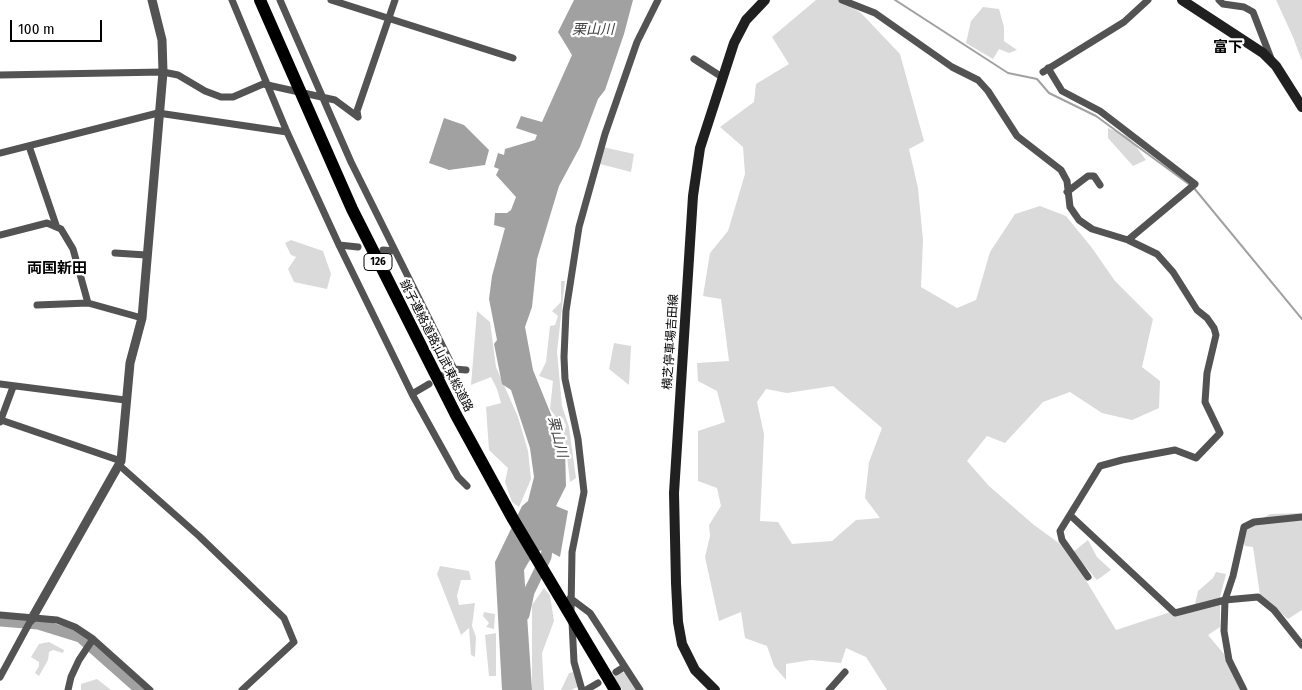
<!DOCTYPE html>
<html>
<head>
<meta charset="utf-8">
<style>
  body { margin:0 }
  #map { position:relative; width:1302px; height:690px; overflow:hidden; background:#fff; font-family:"Fira Sans Condensed",sans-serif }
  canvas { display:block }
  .scale { position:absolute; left:10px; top:20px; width:92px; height:22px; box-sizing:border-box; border:2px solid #000; border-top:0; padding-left:6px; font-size:15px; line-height:18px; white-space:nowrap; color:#000; -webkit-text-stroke:4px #fff; paint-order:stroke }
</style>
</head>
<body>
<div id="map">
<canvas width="1302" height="690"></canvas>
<div class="scale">100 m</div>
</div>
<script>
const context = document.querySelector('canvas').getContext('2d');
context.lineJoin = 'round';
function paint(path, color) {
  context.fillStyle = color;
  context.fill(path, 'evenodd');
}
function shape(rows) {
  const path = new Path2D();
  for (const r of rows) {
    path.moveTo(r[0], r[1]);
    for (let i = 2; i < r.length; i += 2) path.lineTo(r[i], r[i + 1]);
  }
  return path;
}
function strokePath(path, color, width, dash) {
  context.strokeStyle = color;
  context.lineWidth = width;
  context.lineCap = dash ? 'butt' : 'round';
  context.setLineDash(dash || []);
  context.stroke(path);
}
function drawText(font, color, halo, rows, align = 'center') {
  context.font = font + ' "Fira Sans Condensed","Noto Sans JP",sans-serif';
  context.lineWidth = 4.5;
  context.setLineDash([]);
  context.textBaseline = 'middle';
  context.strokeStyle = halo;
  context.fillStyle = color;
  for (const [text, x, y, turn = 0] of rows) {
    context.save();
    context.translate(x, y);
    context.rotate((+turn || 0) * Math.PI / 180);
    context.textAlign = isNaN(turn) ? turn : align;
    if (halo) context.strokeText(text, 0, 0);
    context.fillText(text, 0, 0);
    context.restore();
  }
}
paint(shape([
  [816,0,840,0,861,13,900,54,924,141,909,149,918,188,923,240,921,287,957,308,976,300,990,252,1015,214,1040,206,1066,216,1092,248,1115,281,1153,319,1142,367,1160,381,1159,408,1132,420,1102,413,1070,392,1043,402,1005,443,987,436,967,461,989,486,1034,525,1067,549,1116,630,1195,604,1198,591,1213,578,1216,572,1226,574,1220,597,1220,627,1208,635,1224,654,1240,690,887,690,866,657,846,648,841,663,811,660,786,664,786,680,774,666,767,646,745,638,741,612,719,621,705,557,710,536,709,525,721,506,717,488,698,481,698,431,725,422,717,391,698,381,697,363,729,361,721,299,703,296,710,253,728,231,745,174,743,147,720,127,754,102,756,84,789,64,772,37],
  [833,386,882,428,869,462,865,498,880,518,856,520,832,541,792,544,778,522,760,521,764,434,757,402,766,389,787,393],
  [1276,0,1302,0,1302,61,1293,37],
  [983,7,999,9,1004,27,1004,41,1017,50,1009,53,999,49,993,59,966,43,971,21],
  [1108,128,1129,137,1146,160,1133,166,1108,138],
  [603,147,634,154,631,172,600,164],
  [291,240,323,251,331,274,327,289,294,282,288,269,296,257,291,255,285,243],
  [561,281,565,281,557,352,562,406,569,427,576,478,570,482,564,432,566,426,563,418,559,421,550,409,553,381,539,376,546,362,550,326,555,325,558,316,552,311,561,302],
  [477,311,490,322,496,367,518,417,528,451,531,479,519,507,512,502,505,482,508,468,489,450,486,407,501,403,497,389,491,377,471,385],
  [614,343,631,346,629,385,609,369],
  [1302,513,1302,610,1288,619,1260,595,1253,547,1245,546,1239,532,1270,514],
  [1088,540,1097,557,1111,570,1097,580,1073,552],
  [440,566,469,571,471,580,461,580,457,596,459,605,475,603,472,626,476,637,475,657,471,655,469,628,461,635,437,574],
  [544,588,550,595,554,621,542,653,544,690,532,690,532,605],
  [484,612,495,614,494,629,486,627,489,623,483,616],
  [496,633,496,676,489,676,485,635],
  [49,642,64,650,63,653,53,650,49,652,48,660,39,676,35,673,39,666,39,662,31,657,39,644],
  [574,672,580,686,571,690,561,690,569,673],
  [620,672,626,673,637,690,622,690,613,676],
  [97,679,111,690,81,690,81,684]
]), '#dadada');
paint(shape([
  [574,0,633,0,624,34,605,90,598,99,580,147,559,186,537,259,532,307,525,327,533,370,565,449,566,486,556,506,568,511,560,557,545,549,534,553,524,570,532,690,502,690,495,562,522,506,528,501,534,477,530,448,511,390,502,384,494,344,497,340,489,299,492,276,505,228,494,225,495,213,507,213,511,210,516,197,496,175,499,169,494,167,498,153,504,155,505,149,535,140,537,135,516,128,521,116,542,122,572,55,558,32],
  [444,118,464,125,489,150,485,165,449,170,429,163]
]), '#a1a1a1');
strokePath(shape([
  [895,0,1008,73,1037,79,1049,93,1096,116,1190,185],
  [1194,188,1302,319]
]), '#a1a1a1', 2);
strokePath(shape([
  [524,615,529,592,546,557,549,536],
  [0,621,38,624,80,637,140,690]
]), '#a1a1a1', 11);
strokePath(shape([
  [232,0,287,132,339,245,412,394,458,477,467,486],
  [280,0,351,162,454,369],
  [331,0,513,58],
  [842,0,875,13,952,67,978,80,988,91,1017,136,1061,170,1067,181,1070,207,1079,220,1092,229,1128,240,1157,254,1173,272,1197,310,1207,318,1214,328,1216,335,1207,373,1205,402,1220,433,1196,458,1175,450,1122,460,1100,466,1060,531,1062,540,1088,577],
  [1219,0,1223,4,1244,7,1253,12,1272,61],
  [694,59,722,77],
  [1048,68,1062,91,1100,111,1195,184],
  [1043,72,1124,22,1148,0],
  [0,75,163,72,178,75,205,91,221,97,233,97,263,84,335,100,358,117],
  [358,117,357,111,395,0],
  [29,146,56,225],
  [0,153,158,113,287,132],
  [1067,192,1088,176,1094,176,1100,185],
  [0,235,47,223,61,229,73,249,88,303],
  [1128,240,1195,184],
  [339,245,358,247],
  [383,250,395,251],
  [115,253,146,255],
  [37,305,88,303,142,318],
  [443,375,454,369,466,370],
  [0,384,125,400],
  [412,394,429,384],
  [1,420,121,461],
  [0,422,13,387],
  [119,465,199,536,284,618,294,642,242,690],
  [1070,515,1175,613,1225,600,1258,597,1274,610,1302,645],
  [570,598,590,613,640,690],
  [571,611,572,552,584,492,578,439,565,379,564,357,566,311,579,227,605,134,637,42,658,0],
  [0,615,57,620,75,627,93,639,150,690],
  [572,622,574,662,582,690],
  [616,672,624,667],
  [0,677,31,620],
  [68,690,71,677,79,660,93,639],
  [586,690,598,683],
  [829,690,845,672],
  [1244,690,1229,660,1224,631,1225,600,1233,576,1244,527,1254,522,1302,517]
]), '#535353', 7);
strokePath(shape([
  [31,620,121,461,130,363,142,318,163,72,162,40,152,0]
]), '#535353', 9);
strokePath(shape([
  [1182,0,1263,53,1276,66,1302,107],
  [715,690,695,670,682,644,678,622,676,583,674,493,693,196,700,148,734,43,746,20,765,0]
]), '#202020', 10);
strokePath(shape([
  [260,0,352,209,456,415,513,519,615,690]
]), '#000', 12);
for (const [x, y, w] of [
  [378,262,28]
]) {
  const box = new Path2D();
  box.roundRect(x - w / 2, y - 8.5, w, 17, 4);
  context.fillStyle = '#fff';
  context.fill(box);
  strokePath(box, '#000', 1);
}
drawText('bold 11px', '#000', null, [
  ["126",378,262]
]);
drawText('12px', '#000', '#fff', [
  ["横芝停車場吉田線",671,342,-86],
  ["銚子連絡道路;山武東総道路",436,346,63]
]);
drawText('italic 14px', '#424242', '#fff', [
  ["栗山川",593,30],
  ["栗山川",557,437,76]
]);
drawText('bold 15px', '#000', '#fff', [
  ["富下",1228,48],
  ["両国新田",57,269]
]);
</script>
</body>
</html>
